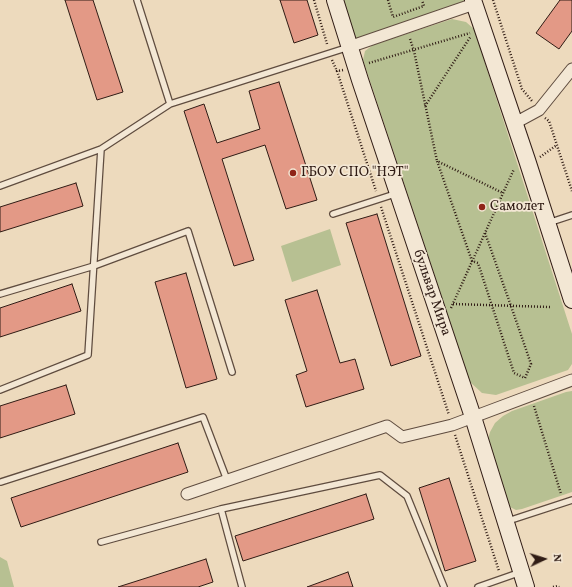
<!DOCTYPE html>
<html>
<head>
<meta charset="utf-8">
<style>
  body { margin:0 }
  #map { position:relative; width:572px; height:587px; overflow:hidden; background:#eddabd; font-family:Vollkorn,serif }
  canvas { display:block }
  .north { position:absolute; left:524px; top:539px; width:40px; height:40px; -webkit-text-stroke:3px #f3e7d4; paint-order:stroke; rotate:86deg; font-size:11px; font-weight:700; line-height:16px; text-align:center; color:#301c15 }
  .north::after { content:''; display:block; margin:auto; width:14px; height:18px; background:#301c15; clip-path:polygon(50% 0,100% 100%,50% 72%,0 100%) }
</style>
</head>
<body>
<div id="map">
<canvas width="572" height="587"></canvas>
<div class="north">N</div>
</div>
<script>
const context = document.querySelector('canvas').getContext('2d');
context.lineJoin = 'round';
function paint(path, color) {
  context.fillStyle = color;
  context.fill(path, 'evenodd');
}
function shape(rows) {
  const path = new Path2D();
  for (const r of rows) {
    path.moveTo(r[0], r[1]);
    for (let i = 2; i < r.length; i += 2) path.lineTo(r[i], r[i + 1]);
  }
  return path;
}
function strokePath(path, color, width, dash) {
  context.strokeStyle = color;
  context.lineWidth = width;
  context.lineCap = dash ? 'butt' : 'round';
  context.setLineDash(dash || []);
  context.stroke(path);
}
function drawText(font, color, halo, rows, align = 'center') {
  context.font = font + ' Vollkorn,serif';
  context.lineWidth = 3.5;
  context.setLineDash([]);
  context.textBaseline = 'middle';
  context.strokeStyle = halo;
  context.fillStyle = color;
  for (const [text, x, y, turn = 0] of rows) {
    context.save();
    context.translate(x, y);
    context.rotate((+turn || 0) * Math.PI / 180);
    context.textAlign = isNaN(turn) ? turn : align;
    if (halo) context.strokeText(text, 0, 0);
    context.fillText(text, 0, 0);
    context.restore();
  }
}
paint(shape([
  [335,0,473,0,349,47],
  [452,19,466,22,474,29,572,334,572,364,568,370,496,395,482,393,470,382,363,60,365,51,373,45],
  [330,229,341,265,292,282,281,246],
  [572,391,572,492,522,509,516,510,510,507,507,503,488,439,490,432,495,423,503,416,512,411,566,392],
  [0,557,7,561,14,587,0,587]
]), '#b7c092');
const building = shape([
  [65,0,93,0,123,92,97,100,65,0],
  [280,0,307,0,318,35,294,43,280,0],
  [560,0,572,0,572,31,559,49,536,33,560,0],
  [279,82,317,200,286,209,265,145,222,159,254,260,234,266,184,111,204,104,217,143,260,129,249,91,279,82],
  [76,183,83,206,0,232,0,207,76,183],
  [377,214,421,356,391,366,346,223,377,214],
  [186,273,217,379,186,388,155,282,186,273],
  [72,284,81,311,0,337,0,308,72,284],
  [317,290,340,363,355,359,364,389,306,407,296,375,307,371,285,300,317,290],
  [66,385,75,414,0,438,0,406,66,385],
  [178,443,188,472,21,527,11,498,178,443],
  [449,478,476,561,445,571,419,488,449,478],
  [366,494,374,519,243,561,235,536,366,494],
  [206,559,213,582,198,587,118,587,206,559],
  [348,572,353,587,307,587,348,572]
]);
paint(building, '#e39986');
strokePath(building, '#301c15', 1);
const lane = shape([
  [137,0,170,104],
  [101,149,170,104,349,47],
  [0,186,101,149,88,355,0,390],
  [333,214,398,193],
  [548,223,572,215],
  [0,294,94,266,188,231,232,372],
  [1,482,203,417,227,480],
  [221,509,380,475,407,496,444,587],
  [508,521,572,500],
  [101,542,221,509,242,587],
  [478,587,521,572]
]);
const street = shape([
  [349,47,474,4],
  [515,123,539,110,572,69],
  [187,494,387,426,402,437,452,425,572,380]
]);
const secondary = shape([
  [335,0,360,80,473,417,526,587],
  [473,0,527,160,572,300]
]);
strokePath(lane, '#5f4c3f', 8);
strokePath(street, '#5f4c3f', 13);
strokePath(secondary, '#301c15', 18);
strokePath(shape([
  [314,0,327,44],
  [388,0,393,17,424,6,422,0],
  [493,0,522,89,532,101],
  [410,39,414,51,437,161],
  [332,60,337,71],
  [369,63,470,33],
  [343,70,337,71,376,191],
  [425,106,471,36],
  [545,118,549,121,572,191],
  [540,157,557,145],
  [381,207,449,415],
  [485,233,511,306,531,364,525,378,514,373,478,263,472,261,437,161,503,193],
  [453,304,550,307],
  [451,308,514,169],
  [534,406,561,494],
  [455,435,499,571],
  [553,587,558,586,559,587]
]), '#301c15', 2.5, [1, 2]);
strokePath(lane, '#f3e7d4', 5.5);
strokePath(street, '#f3e7d4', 11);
strokePath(secondary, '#f3e7d4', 16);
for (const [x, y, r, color] of [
  [293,173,4,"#8f2418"],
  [482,207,4,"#8f2418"]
]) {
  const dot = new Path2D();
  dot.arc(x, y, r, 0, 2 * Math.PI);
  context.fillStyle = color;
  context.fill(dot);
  strokePath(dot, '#f3e7d4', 1.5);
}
drawText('14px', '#301c15', '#f3e7d4', [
  ["ГБОУ СПО \"НЭТ\"",301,173],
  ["Самолет",490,207]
], 'left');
drawText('14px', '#301c15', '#f3e7d4', [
  ["бульвар Мира",431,293,71]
]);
</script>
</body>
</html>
